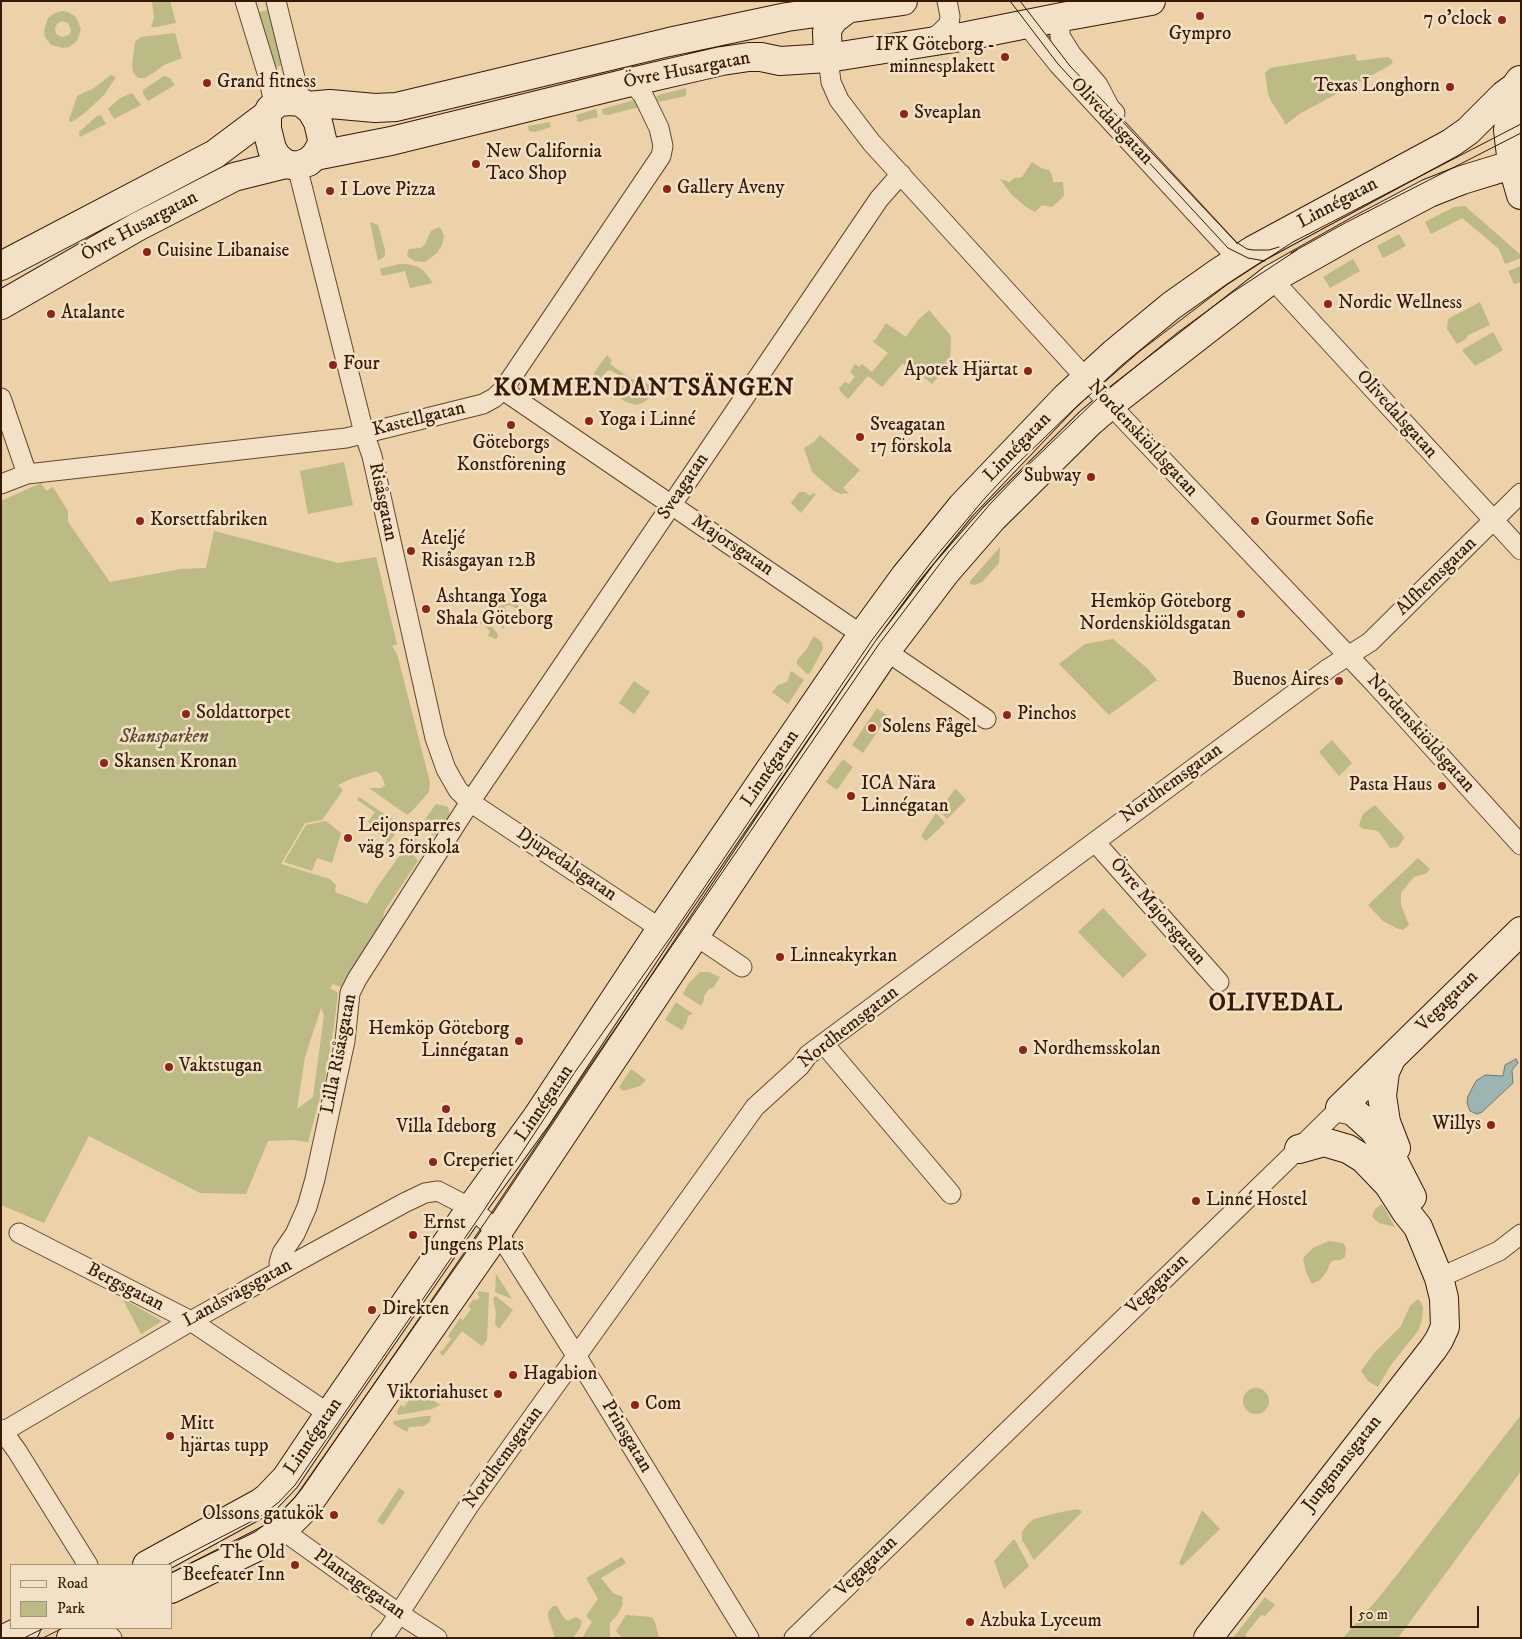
<!DOCTYPE html>
<html>
<head>
<meta charset="utf-8">
<style>
  body { margin:0 }
  #map { position:relative; width:1522px; height:1639px; overflow:hidden; background:#ecd1a9; font-family:"IM FELL DW Pica",serif }
  canvas { display:block }
  .frame { position:absolute; inset:0; border:2px solid #381904; pointer-events:none }
  .legend { position:absolute; left:10px; top:1564px; width:162px; height:65px; box-sizing:border-box; background:#f3e1c7; border:1px solid #a89179; margin:0; padding:6px 9px; list-style:none; font-size:15px; color:#381904 }
  .legend li { display:flex; align-items:center; gap:10px; height:25px }
  .legend b { width:25px; border:1px solid #a89179 }
  .scale { position:absolute; left:1350px; top:1606px; width:129px; height:22px; box-sizing:border-box; border:2px solid #381904; border-top:0; padding-left:6px; font-size:15px; line-height:18px; white-space:nowrap; color:#381904; -webkit-text-stroke:4px #f3e1c7; paint-order:stroke }
</style>
</head>
<body>
<div id="map">
<canvas width="1522" height="1639"></canvas>
<div class="frame"></div>
<ul class="legend">
<li><b style="height:6px;background:#f3e1c7"></b>Road</li>
<li><b style="height:14px;background:#bcba85"></b>Park</li>
</ul>
<div class="scale">50 m</div>
</div>
<script>
const context = document.querySelector('canvas').getContext('2d');
context.lineJoin = 'round';
function paint(path, color) {
  context.fillStyle = color;
  context.fill(path, 'evenodd');
}
function shape(rows) {
  const path = new Path2D();
  for (const r of rows) {
    if (r.length === 3) {
      path.moveTo(r[0] + r[2], r[1]);
      path.arc(r[0], r[1], r[2], 0, 2 * Math.PI);
      continue;
    }
    path.moveTo(r[0], r[1]);
    for (let i = 2; i < r.length; i += 2) path.lineTo(r[i], r[i + 1]);
  }
  return path;
}
function strokePath(path, color, width, dash) {
  context.strokeStyle = color;
  context.lineWidth = width;
  context.lineCap = dash ? 'butt' : 'round';
  context.setLineDash(dash || []);
  context.stroke(path);
}
function drawText(font, color, halo, rows, align = 'center') {
  context.font = font + ' "IM FELL DW Pica",serif';
  context.lineWidth = 5;
  context.setLineDash([]);
  context.textBaseline = 'middle';
  context.strokeStyle = halo;
  context.fillStyle = color;
  for (const [text, x, y, turn = 0] of rows) {
    context.save();
    context.translate(x, y);
    context.rotate((+turn || 0) * Math.PI / 180);
    context.textAlign = isNaN(turn) ? turn : align;
    if (halo) context.strokeText(text, 0, 0);
    context.fillText(text, 0, 0);
    context.restore();
  }
}
paint(shape([
  [152,1,170,1,176,23,156,27,151,27,154,18],
  [272,9,286,64,272,68,259,12],
  [62,11,68,12,76,17,81,29,77,41,69,47,63,48,51,45,45,37,44,30,48,18,55,13],
  [62,21,68,23,71,30,69,35,62,37,56,34,55,28,57,24],
  [175,33,182,58,164,65,155,72,145,78,138,78,133,72,132,65,135,42,141,37],
  [1355,54,1357,61,1387,57,1390,58,1393,62,1389,66,1301,113,1285,125,1284,121,1271,101,1268,94,1265,73,1270,68],
  [111,75,116,77,104,95,87,111,75,120,70,122,69,120,77,96,94,88],
  [164,76,170,78,175,85,148,101,143,94,143,90],
  [686,88,686,96,658,102,656,97,659,95],
  [132,93,141,105,114,119,108,109,120,98],
  [635,100,639,107,608,115,603,114,602,109],
  [596,109,598,117,578,122,576,115],
  [101,115,106,124,80,137,79,132,97,116],
  [550,122,551,127,535,132,529,131,528,126],
  [1032,162,1043,169,1049,170,1052,175,1053,182,1063,182,1064,196,1052,207,1042,205,1035,212,1026,207,1011,194,1000,179,1010,182,1014,178,1022,177],
  [1465,206,1521,255,1521,258,1505,264,1499,249,1462,218,1431,234,1425,222,1454,207],
  [370,222,378,225,385,250,385,256,378,261],
  [439,227,441,229,444,236,442,245,437,253,425,262,415,261,408,257,407,254,409,249,421,248,425,244,431,231],
  [1399,234,1406,246,1383,258,1377,246],
  [1353,259,1360,271,1330,288,1323,277],
  [399,264,408,264,418,267,423,270,433,283,410,288,405,271,382,276,380,269],
  [1521,266,1521,282,1514,284,1508,271],
  [1480,302,1490,325,1468,335,1466,339,1457,344,1447,329,1448,319],
  [929,310,951,336,950,364,932,384,911,366,909,368,903,363,882,387,868,376,848,399,840,391,839,388,845,382,849,384,855,377,850,372,855,364,859,367,862,364,872,372,888,353,872,341,875,340,886,323,906,337,918,320],
  [1493,332,1503,350,1475,366,1462,350],
  [607,355,612,360,610,364,633,380,638,380,660,389,661,390,644,402,637,405,626,402,616,395,626,382,619,375,610,370,607,371,598,382,595,378,594,373],
  [820,435,860,470,843,488,849,493,841,494,834,491,812,472,804,448,814,442],
  [344,462,353,505,308,514,300,471],
  [41,483,46,491,53,487,68,511,68,522,110,582,181,569,206,568,214,531,338,563,376,557,397,644,392,646,397,654,430,782,429,792,413,810,407,815,369,788,381,788,385,785,382,777,377,771,353,778,338,785,343,790,322,820,305,823,281,864,330,879,336,885,335,892,367,904,378,886,436,804,448,807,450,815,435,836,424,829,411,847,411,851,418,861,385,910,380,930,343,988,333,984,330,988,338,993,334,1026,325,1079,308,1142,292,1140,268,1141,246,1194,200,1193,89,1136,44,1223,1,1205,1,501],
  [321,1008,324,1015,313,1097,297,1109,305,1057],
  [799,492,805,492,810,496,813,493,816,494,801,513,791,503],
  [1000,547,999,563,982,582,975,585,970,584,970,581],
  [510,603,517,604,519,607,517,609,510,605,504,606,509,619,502,630,497,607],
  [468,616,492,627,497,633,498,636,496,639,488,636,490,631,484,625,478,623,476,628,470,625],
  [814,636,822,642,823,649,810,673,807,674,797,664,797,660,806,650],
  [1113,639,1148,669,1157,680,1109,715,1059,664,1085,644],
  [791,671,804,680,788,704,772,692,778,685,787,682],
  [634,681,650,692,634,714,619,703],
  [877,708,888,716,863,753,852,745],
  [1332,740,1352,763,1339,776,1319,752],
  [843,759,853,767,837,790,826,782],
  [955,789,956,789,966,800,947,819,939,811],
  [359,797,401,825,386,847,384,846,387,840,378,834,380,830,368,822,375,812,357,800],
  [1375,805,1402,834,1404,838,1398,847,1390,848,1379,832,1374,830,1363,829,1359,825,1363,814],
  [936,813,945,823,926,841,922,837,922,834],
  [326,821,341,833,332,863,317,858,312,871,284,862,306,825],
  [1418,858,1430,869,1427,873,1414,877,1401,893,1401,905,1409,925,1403,930,1396,928,1383,921,1368,905],
  [1103,908,1147,955,1123,978,1078,932],
  [700,972,708,972,720,977,713,988,709,989,704,996,704,1000,701,1006,683,994,689,983],
  [676,1002,693,1014,689,1015,687,1019,687,1022,682,1030,665,1020],
  [631,1069,646,1080,640,1086,623,1091,619,1087],
  [1382,1204,1395,1227,1379,1223,1375,1220,1372,1216,1375,1209],
  [1329,1241,1343,1243,1346,1248,1345,1257,1340,1260,1334,1260,1330,1263,1327,1271,1320,1280,1312,1284,1306,1272,1303,1258,1313,1248],
  [496,1274,502,1283,512,1299,495,1292],
  [479,1291,489,1293,487,1340,482,1346,462,1331,443,1356,439,1352,443,1350,451,1339,448,1336,460,1318,463,1320,471,1309,468,1306,474,1299,476,1301,480,1297,477,1294],
  [496,1296,513,1310,499,1329,495,1324,496,1312,493,1298],
  [122,1298,162,1321,141,1334],
  [1418,1299,1421,1302,1423,1308,1422,1320,1418,1331,1390,1366,1378,1387,1368,1381,1361,1371,1375,1352,1401,1326,1410,1306],
  [1256,1401,13],
  [417,1389,440,1405,432,1409,398,1415,397,1411,401,1405,404,1407],
  [1521,1415,1521,1471,1398,1638,1343,1638,1375,1602,1396,1576],
  [425,1416,431,1416,430,1422,424,1426,409,1427,407,1432,393,1424,394,1421],
  [399,1488,405,1492,383,1525,377,1521],
  [1078,1509,1082,1512,1034,1560,1022,1540,1022,1532,1028,1524,1034,1519,1057,1513],
  [1202,1510,1220,1529,1182,1566,1179,1563],
  [1013,1540,1015,1540,1029,1566,1004,1589,994,1561],
  [622,1557,626,1563,601,1578,613,1593,623,1597,622,1603,623,1604,618,1614,610,1623,610,1638,582,1638,592,1622,586,1616,598,1599,586,1578],
  [1265,1597,1275,1605,1265,1616,1261,1615,1245,1635,1248,1638,1233,1638],
  [553,1606,557,1606,564,1618,568,1621,576,1617,582,1621,580,1628,573,1638,555,1638,548,1617,548,1612],
  [626,1615,652,1617,655,1622,659,1638,622,1638,616,1631]
]), '#bcba85');
const water = shape([
  [1516,1059,1518,1063,1512,1070,1513,1083,1482,1112,1477,1114,1470,1111,1467,1103,1468,1096,1476,1081,1485,1075,1503,1076,1505,1065,1516,1059]
]);
paint(water, '#9cb5b3');
strokePath(water, '#74776d', 1);
const street = shape([
  [245,1,269,79,274,105],
  [276,1,301,102],
  [1062,17,1060,22,1060,36,1072,55,1098,85,1110,108,1115,113],
  [1026,24,1058,64,1228,248,1232,255,1230,264],
  [929,40,940,33,949,24,950,16,947,1],
  [828,58,831,82,839,100,871,142,1101,395,1375,684,1521,845],
  [297,166,364,433,372,456,435,738,446,769,458,790,470,802,661,929],
  [1272,279,1521,550],
  [503,390,862,635],
  [1,398,27,474],
  [1,484,27,474,346,438,483,404,494,398,503,390,661,156,663,146,659,128,643,95,631,82],
  [886,651,986,719],
  [1095,842,1219,982],
  [696,936,742,967],
  [824,1044,951,1194],
  [19,1233,191,1321,329,1414],
  [280,1270,279,1263,282,1253,295,1234,307,1207,315,1179,345,1041,350,993,357,979,470,802,879,199,901,174],
  [1439,1278,1499,1251,1521,1234],
  [1,1429,17,1451,88,1565],
  [1,1433,191,1321,298,1261,404,1203,425,1193,438,1191,471,1208,486,1221,501,1237,577,1357,749,1638],
  [284,1529,292,1537,398,1613,437,1638],
  [102,1628,105,1633,112,1638],
  [381,1638,389,1629,468,1507,755,1107,800,1066,808,1055,1329,668,1370,642,1521,493],
  [794,1638,1283,1164,1340,1108]
]);
const secondary = shape([
  [828,58,827,32,829,26,834,19,846,10],
  [1520,80,1515,87,1508,130,1512,164,1521,195],
  [290,101,301,102,311,110,318,122,322,139,321,146,315,156,308,162,297,166,286,164,277,157,272,149,267,129,267,115,270,109,279,102,290,101],
  [307,106,330,104,375,108,396,107,669,42,787,17,903,1],
  [315,156,391,141,631,82,722,61,749,57,761,57,780,61,828,58,967,36,1062,17,1151,1],
  [1,266,215,154,267,115],
  [1,305,137,227,234,177,286,164],
  [1391,1059,1385,1072,1382,1096,1386,1122,1396,1148],
  [1340,1108,1521,931],
  [1340,1108,1353,1111,1373,1129,1388,1150,1412,1197],
  [147,1565,260,1503,267,1498,286,1478,329,1414,471,1208,537,1117,661,929,862,635,905,576,962,506,1066,397,1114,353,1171,306,1219,272,1253,250,1451,143,1468,131,1504,95,1515,87],
  [171,1589,263,1544,288,1525,306,1507,497,1233,788,796,886,651,946,572,993,518,1090,422,1110,405,1272,279,1357,231,1429,193,1462,180,1521,162],
  [6,1638,26,1628],
  [71,1638,92,1628],
  [1208,1638,1433,1349,1439,1340,1445,1327,1444,1298,1439,1278,1418,1227,1406,1212,1388,1184,1364,1159,1348,1149,1324,1142,1299,1149]
]);
strokePath(street, '#65472d', 21);
strokePath(secondary, '#381904', 30);
strokePath(street, '#f3e1c7', 19);
strokePath(secondary, '#f3e1c7', 28);
strokePath(shape([
  [1010,1,1058,64,1228,248,1248,258,1265,261],
  [1020,1,1070,66,1236,242,1247,249,1253,250,1269,250,1279,247],
  [1291,253,1345,223,1521,133],
  [167,1565,260,1517,279,1502,295,1485,480,1216,575,1072,674,932,872,640,932,561,985,498,1014,467,1076,407,1140,351,1228,284,1293,242,1521,124],
  [171,1573,263,1526,286,1507,301,1490,486,1221,584,1074,879,644,948,553,991,503,1020,473,1101,395,1177,333,1233,292,1297,250],
  [24,1638,44,1628],
  [43,1638,63,1628]
]), '#381904', 1);
for (const [x, y, r, color] of [
  [1200,16,5,"#8f2418"],
  [1502,20,5,"#8f2418"],
  [1005,57,5,"#8f2418"],
  [207,83,5,"#8f2418"],
  [1450,87,5,"#8f2418"],
  [904,114,5,"#8f2418"],
  [476,164,5,"#8f2418"],
  [667,189,5,"#8f2418"],
  [330,191,5,"#8f2418"],
  [147,252,5,"#8f2418"],
  [1328,304,5,"#8f2418"],
  [51,314,5,"#8f2418"],
  [333,365,5,"#8f2418"],
  [1028,371,5,"#8f2418"],
  [589,421,5,"#8f2418"],
  [511,425,5,"#8f2418"],
  [860,437,5,"#8f2418"],
  [1091,477,5,"#8f2418"],
  [140,521,5,"#8f2418"],
  [1255,521,5,"#8f2418"],
  [411,551,5,"#8f2418"],
  [426,609,5,"#8f2418"],
  [1241,614,5,"#8f2418"],
  [1339,681,5,"#8f2418"],
  [186,714,5,"#8f2418"],
  [1007,715,5,"#8f2418"],
  [872,728,5,"#8f2418"],
  [104,763,5,"#8f2418"],
  [1442,786,5,"#8f2418"],
  [851,796,5,"#8f2418"],
  [348,838,5,"#8f2418"],
  [780,957,5,"#8f2418"],
  [519,1041,5,"#8f2418"],
  [1023,1050,5,"#8f2418"],
  [169,1067,5,"#8f2418"],
  [446,1109,5,"#8f2418"],
  [1491,1125,5,"#8f2418"],
  [433,1162,5,"#8f2418"],
  [1196,1201,5,"#8f2418"],
  [413,1235,5,"#8f2418"],
  [372,1310,5,"#8f2418"],
  [513,1375,5,"#8f2418"],
  [498,1394,5,"#8f2418"],
  [635,1405,5,"#8f2418"],
  [170,1436,5,"#8f2418"],
  [334,1515,5,"#8f2418"],
  [295,1565,5,"#8f2418"],
  [970,1622,5,"#8f2418"]
]) {
  const dot = new Path2D();
  dot.arc(x, y, r, 0, 2 * Math.PI);
  context.fillStyle = color;
  context.fill(dot);
  strokePath(dot, '#f3e1c7', 2);
}
drawText('19px', '#381904', '#f3e1c7', [
  ["7 o'clock",1492,20,"right"],
  ["Gympro",1200,35,"center"],
  ["IFK Göteborg -",995,46,"right"],
  ["minnesplakett",995,68,"right"],
  ["Grand fitness",217,83],
  ["Texas Longhorn",1440,87,"right"],
  ["Sveaplan",914,114],
  ["New California",486,153],
  ["Taco Shop",486,175],
  ["Gallery Aveny",677,189],
  ["I Love Pizza",340,191],
  ["Cuisine Libanaise",157,252],
  ["Nordic Wellness",1338,304],
  ["Atalante",61,314],
  ["Four",343,365],
  ["Apotek Hjärtat",1018,371,"right"],
  ["Yoga i Linné",599,421],
  ["Sveagatan",870,426],
  ["17 förskola",870,448],
  ["Göteborgs",511,444,"center"],
  ["Konstförening",511,466,"center"],
  ["Subway",1081,477,"right"],
  ["Korsettfabriken",150,521],
  ["Gourmet Sofie",1265,521],
  ["Ateljé",421,540],
  ["Risåsgayan 12B",421,562],
  ["Ashtanga Yoga",436,598],
  ["Shala Göteborg",436,620],
  ["Hemköp Göteborg",1231,603,"right"],
  ["Nordenskiöldsgatan",1231,625,"right"],
  ["Buenos Aires",1329,681,"right"],
  ["Soldattorpet",196,714],
  ["Pinchos",1017,715],
  ["Solens Fågel",882,728],
  ["Skansen Kronan",114,763],
  ["ICA Nära",861,785],
  ["Linnégatan",861,807],
  ["Pasta Haus",1432,786,"right"],
  ["Leijonsparres",358,827],
  ["väg 3 förskola",358,849],
  ["Linneakyrkan",790,957],
  ["Hemköp Göteborg",509,1030,"right"],
  ["Linnégatan",509,1052,"right"],
  ["Nordhemsskolan",1033,1050],
  ["Vaktstugan",179,1067],
  ["Willys",1481,1125,"right"],
  ["Villa Ideborg",446,1128,"center"],
  ["Creperiet",443,1162],
  ["Linné Hostel",1206,1201],
  ["Ernst",423,1224],
  ["Jungens Plats",423,1246],
  ["Direkten",382,1310],
  ["Hagabion",523,1375],
  ["Viktoriahuset",488,1394,"right"],
  ["Com",645,1405],
  ["Mitt",180,1425],
  ["hjärtas tupp",180,1447],
  ["Olssons gatukök",324,1515,"right"],
  ["The Old",285,1554,"right"],
  ["Beefeater Inn",285,1576,"right"],
  ["Azbuka Lyceum",980,1622]
], 'left');
drawText('19px', '#381904', '#f3e1c7', [
  ["Övre Husargatan",687,71,-11],
  ["Olivedalsgatan",1111,122,47],
  ["Linnégatan",1338,204,-28],
  ["Övre Husargatan",140,227,-28],
  ["Olivedalsgatan",1396,415,48],
  ["Kastellgatan",419,420,-14],
  ["Nordenskiöldsgatan",1142,439,47],
  ["Linnégatan",1018,448,-46],
  ["Sveagatan",684,487,-56],
  ["Risåsgatan",382,502,78],
  ["Majorsgatan",732,546,34],
  ["Alfhemsgatan",1437,577,-44],
  ["Nordenskiöldsgatan",1420,734,48],
  ["Linnégatan",771,769,-56],
  ["Nordhemsgatan",1172,784,-36],
  ["Djupedalsgatan",566,865,34],
  ["Övre Majorsgatan",1157,912,49],
  ["Vegagatan",1448,1002,-45],
  ["Nordhemsgatan",849,1028,-38],
  ["Lilla Risåsgatan",340,1054,-79],
  ["Linnégatan",545,1104,-56],
  ["Vegagatan",1158,1285,-44],
  ["Bergsgatan",125,1288,27],
  ["Landsvägsgatan",238,1294,-29],
  ["Linnégatan",314,1437,-56],
  ["Prinsgatan",626,1437,59],
  ["Nordhemsgatan",504,1458,-54],
  ["Jungmansgatan",1343,1464,-52],
  ["Vegagatan",867,1567,-44],
  ["Plantagegatan",359,1585,35]
]);
drawText('italic 19px', '#60492b', '#f3e1c7', [
  ["Skansparken",164,738]
]);
context.letterSpacing = '1px';
drawText('bold 24px', '#381904', '#f3e1c7', [
  ["KOMMENDANTSÄNGEN",644,390],
  ["OLIVEDAL",1276,1005]
]);
context.letterSpacing = '0px';
</script>
</body>
</html>
